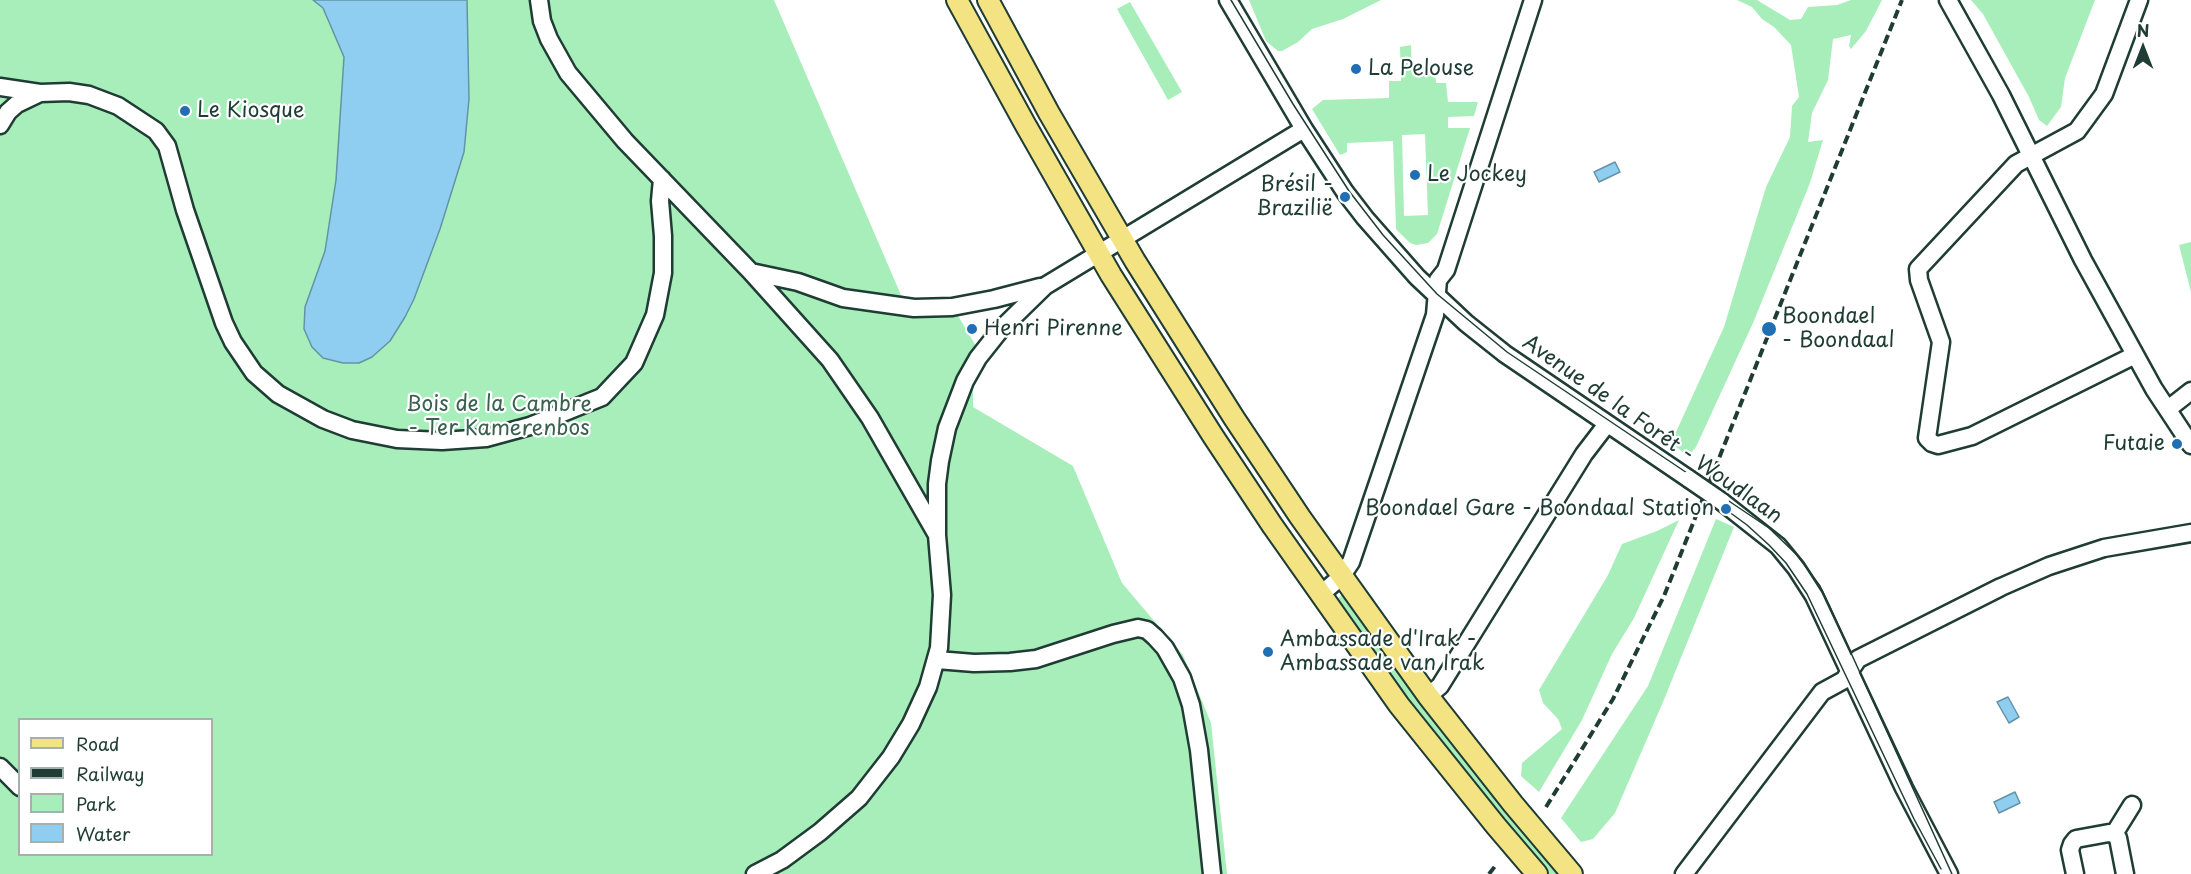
<!DOCTYPE html>
<html>
<head>
<meta charset="utf-8">
<style>
  body { margin:0 }
  #map { position:relative; width:2191px; height:874px; overflow:hidden; background:#fff; font-family:"Playpen Sans",sans-serif }
  canvas { display:block }
  .legend { position:absolute; left:18px; top:718px; width:195px; height:138px; box-sizing:border-box; background:#fff; border:2px solid #a5b1ae; margin:0; padding:8px 10px; list-style:none; font-size:18px; color:#1f3d34 }
  .legend li { display:flex; align-items:center; gap:12px; height:30px }
  .legend b { width:30px; border:2px solid #a5b1ae }
  .north { position:absolute; left:2113px; top:18px; width:60px; height:60px; -webkit-text-stroke:4px #fff; paint-order:stroke; rotate:0deg; font-size:16px; font-weight:700; line-height:24px; text-align:center; color:#1f3d34 }
  .north::after { content:''; display:block; margin:auto; width:21px; height:27px; background:#1f3d34; clip-path:polygon(50% 0,100% 100%,50% 72%,0 100%) }
</style>
</head>
<body>
<div id="map">
<canvas width="2191" height="874"></canvas>
<ul class="legend">
<li><b style="height:8px;background:#f4e382"></b>Road</li>
<li><b style="height:8px;background:#1f3d34"></b>Railway</li>
<li><b style="height:16px;background:#a8eeba"></b>Park</li>
<li><b style="height:16px;background:#90cef1"></b>Water</li>
</ul>
<div class="north">N</div>
</div>
<script>
const context = document.querySelector('canvas').getContext('2d');
context.lineJoin = 'round';
function paint(path, color) {
  context.fillStyle = color;
  context.fill(path, 'evenodd');
}
function shape(rows) {
  const path = new Path2D();
  for (const r of rows) {
    path.moveTo(r[0], r[1]);
    for (let i = 2; i < r.length; i += 2) path.lineTo(r[i], r[i + 1]);
  }
  return path;
}
function strokePath(path, color, width, dash) {
  context.strokeStyle = color;
  context.lineWidth = width;
  context.lineCap = dash ? 'butt' : 'round';
  context.setLineDash(dash || []);
  context.stroke(path);
}
function drawText(font, color, halo, rows, align = 'center') {
  context.font = font + ' "Playpen Sans",sans-serif';
  context.lineWidth = 4.5;
  context.setLineDash([]);
  context.textBaseline = 'middle';
  context.strokeStyle = halo;
  context.fillStyle = color;
  for (const [text, x, y, turn = 0] of rows) {
    context.save();
    context.translate(x, y);
    context.rotate((+turn || 0) * Math.PI / 180);
    context.textAlign = isNaN(turn) ? turn : align;
    if (halo) context.strokeText(text, 0, 0);
    context.fillText(text, 0, 0);
    context.restore();
  }
}
paint(shape([
  [0,0,774,0,901,295,957,314,986,363,973,385,973,407,1073,466,1122,583,1183,655,1211,723,1227,874,0,874],
  [20,720,212,720,212,854,20,854],
  [1249,0,1381,0,1343,19,1312,29,1298,42,1282,51,1278,51,1266,41],
  [1737,0,1757,0,1790,20,1801,19,1808,7,1837,5,1851,0,1882,0,1866,31,1851,49,1849,46,1851,35,1833,39,1828,80,1812,113,1808,142,1823,140,1810,183,1753,323,1696,447,1688,456,1671,443,1724,327,1766,187,1790,137,1792,106,1799,97,1791,45,1774,27,1762,19,1752,7],
  [1971,0,2095,0,2065,78,2061,107,2047,126,2039,120,2029,97,1983,14],
  [1130,2,1182,92,1168,100,1117,9],
  [1411,45,1412,73,1435,72,1436,83,1446,83,1448,102,1478,102,1474,116,1448,117,1448,128,1470,128,1437,234,1428,243,1416,245,1410,243,1396,229,1393,141,1347,143,1347,152,1340,155,1312,109,1323,100,1389,98,1389,81,1401,81,1400,47],
  [1425,134,1428,215,1404,216,1402,135],
  [2191,242,2191,292,2179,245],
  [1716,519,1734,527,1663,702,1615,813,1593,839,1581,842,1561,818,1648,686],
  [1679,520,1634,618,1612,654,1582,720,1539,792,1521,776,1522,763,1562,729,1558,719,1543,703,1539,690,1608,575,1622,544,1657,531],
  [1344,594,1565,874,1543,874,1442,751,1335,600]
]), '#a8eeba');
const water = shape([
  [313,0,467,0,469,99,464,152,440,229,414,299,405,317,390,341,372,357,359,363,343,363,323,358,312,347,304,329,305,307,325,251,336,180,344,57,323,8,313,0],
  [1615,162,1620,172,1599,182,1594,172,1615,162],
  [2008,697,2019,717,2009,723,1997,702,2008,697],
  [2015,792,2020,803,1999,813,1994,802,2015,792]
]);
paint(water, '#90cef1');
strokePath(water, '#6394a5', 1.5);
const minor = shape([
  [539,0,542,21,549,39,568,73,625,141,751,272,830,360,870,418,937,535,942,595,939,648,928,687,911,724,891,757,859,798,820,832,782,860,755,874],
  [1228,0,1304,129,1345,192,1365,218,1417,277,1466,323,1505,354,1689,479],
  [1948,0,2001,95,2083,260,2154,389,2191,445],
  [0,87,40,93,69,92,89,95,118,106,156,131,167,146,185,210,224,323,233,342,254,373,278,394,323,419,352,430,397,439,442,441,486,438,530,426,602,397,634,363,655,315,663,273,663,236,660,201,662,179],
  [0,125,8,112,17,104,40,93],
  [751,272,798,282,843,298,914,308,952,307,994,299,1040,287],
  [2135,355,1972,436,1938,445,1932,443,1927,438,1941,342,1919,280,1918,269,2016,164,2077,131,2104,94,2139,0],
  [2168,409,2191,391],
  [1721,501,1778,546,1796,568,1814,596,1904,788,1949,874],
  [937,534,937,484,940,461,947,428,965,381,978,358,1001,329,1045,286,1304,129],
  [1321,594,1341,577,1351,562,1435,315,1438,280,1446,270,1533,0],
  [937,660,974,663,1010,662,1036,659,1113,634,1138,628,1147,630,1155,637,1165,648,1182,678,1191,705,1199,750,1212,874],
  [1428,696,1440,686,1584,454,1607,424],
  [0,767,20,787],
  [2114,834,2132,805],
  [1684,874,1822,692,1844,680,1858,659,2001,587,2049,566,2104,548,2191,533],
  [2075,874,2070,850,2072,844,2076,839,2109,833,2114,834,2118,838,2125,874]
]);
const major = shape([
  [957,0,1025,124,1111,275,1213,436,1272,525,1399,705,1496,826,1537,874],
  [988,0,1049,113,1135,261,1234,418,1300,517,1428,696,1513,804,1572,874]
]);
strokePath(minor, '#1f3d34', 21);
strokePath(major, '#1f3d34', 24);
strokePath(minor, '#fff', 16);
strokePath(major, '#f4e382', 20);
strokePath(shape([
  [1231,0,1293,104,1349,191,1383,235,1437,294,1507,352,1769,528,1797,555,1820,586,1830,607,1952,874],
  [1717,503,1747,525,1769,545,1786,563,1807,594,1914,819,1941,869]
]), '#1f3d34', 1.5);
strokePath(shape([
  [1546,807,1613,699,1664,596,1902,0],
  [1489,874,1496,865]
]), '#1f3d34', 4, [9, 4.5]);
const minorBridge = shape([
  [1689,479,1721,501]
]);
strokePath(minorBridge, '#1f3d34', 21, []);
strokePath(minorBridge, '#fff', 16);
for (const [x, y, r, color] of [
  [1356,69,6,"#1f6fb2"],
  [185,111,6,"#1f6fb2"],
  [1415,175,6,"#1f6fb2"],
  [1345,197,6,"#1f6fb2"],
  [972,329,6,"#1f6fb2"],
  [1769,329,8,"#1f6fb2"],
  [2177,444,6,"#1f6fb2"],
  [1726,509,6,"#1f6fb2"],
  [1268,652,6,"#1f6fb2"]
]) {
  const dot = new Path2D();
  dot.arc(x, y, r, 0, 2 * Math.PI);
  context.fillStyle = color;
  context.fill(dot);
  strokePath(dot, '#fff', 2);
}
drawText('21px', '#1f3d34', '#fff', [
  ["La Pelouse",1368,69],
  ["Le Kiosque",197,111],
  ["Le Jockey",1427,175],
  ["Brésil -",1333,185,"right"],
  ["Brazilië",1333,209,"right"],
  ["Boondael",1782,317],
  ["- Boondaal",1782,341],
  ["Henri Pirenne",984,329],
  ["Futaie",2165,444,"right"],
  ["Boondael Gare - Boondaal Station",1714,509,"right"],
  ["Ambassade d'Irak -",1280,640],
  ["Ambassade van Irak",1280,664]
], 'left');
drawText('21px', '#3a604f', '#fff', [
  ["Bois de la Cambre",499,405],
  ["- Ter Kamerenbos",499,429]
]);
drawText('21px', '#1f3d34', '#fff', [
  ["Avenue de la Forêt - Woudlaan",1652,430,35]
]);
</script>
</body>
</html>
